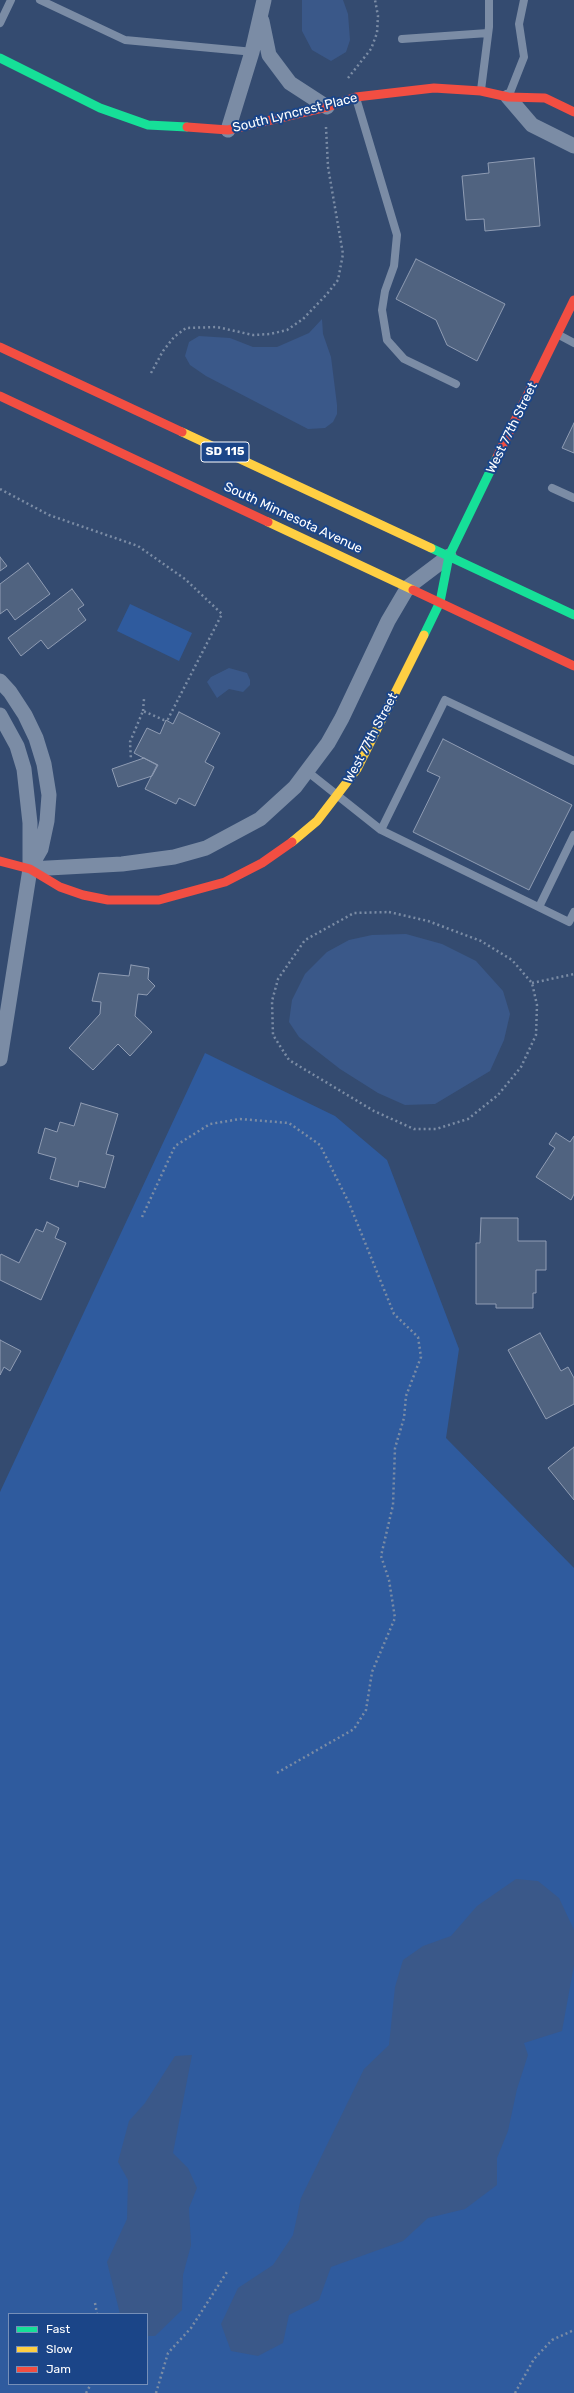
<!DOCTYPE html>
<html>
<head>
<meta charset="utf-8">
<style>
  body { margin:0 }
  #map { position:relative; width:574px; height:2393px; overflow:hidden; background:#344b70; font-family:Rubik,sans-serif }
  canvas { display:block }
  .legend { position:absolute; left:8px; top:2313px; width:140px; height:72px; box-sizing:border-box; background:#1b4588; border:1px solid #768fb8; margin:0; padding:5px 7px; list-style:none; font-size:12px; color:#fff }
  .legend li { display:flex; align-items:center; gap:8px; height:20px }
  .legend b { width:20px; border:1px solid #768fb8 }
</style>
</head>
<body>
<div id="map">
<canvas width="574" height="2393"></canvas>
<ul class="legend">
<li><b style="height:5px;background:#16e098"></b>Fast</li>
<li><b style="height:5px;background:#ffcf43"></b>Slow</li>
<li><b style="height:5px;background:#f24e42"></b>Jam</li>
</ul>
</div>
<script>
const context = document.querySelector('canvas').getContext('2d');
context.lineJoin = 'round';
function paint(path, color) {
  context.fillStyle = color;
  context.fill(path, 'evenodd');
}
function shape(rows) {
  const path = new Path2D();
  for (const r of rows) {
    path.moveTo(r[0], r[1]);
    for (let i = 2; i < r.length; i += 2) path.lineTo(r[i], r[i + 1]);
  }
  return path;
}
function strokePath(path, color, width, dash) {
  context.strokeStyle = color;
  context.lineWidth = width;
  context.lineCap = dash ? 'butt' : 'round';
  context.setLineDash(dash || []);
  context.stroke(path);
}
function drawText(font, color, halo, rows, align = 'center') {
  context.font = font + ' Rubik,sans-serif';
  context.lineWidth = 4;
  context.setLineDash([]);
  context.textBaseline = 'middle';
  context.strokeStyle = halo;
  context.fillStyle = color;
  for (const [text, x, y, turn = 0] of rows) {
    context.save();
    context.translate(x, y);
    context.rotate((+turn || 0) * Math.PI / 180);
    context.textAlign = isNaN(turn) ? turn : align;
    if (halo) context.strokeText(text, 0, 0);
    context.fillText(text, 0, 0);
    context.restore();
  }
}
paint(shape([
  [130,604,192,633,179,661,117,631],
  [205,1053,335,1116,387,1160,459,1349,446,1438,574,1568,574,2393,0,2393,0,1492],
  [9,2314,147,2314,147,2384,9,2384]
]), '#2f5b9e');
paint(shape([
  [302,0,343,0,348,14,350,40,346,52,331,61,312,50,302,31],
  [322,319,323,334,331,357,337,405,337,414,333,422,325,428,308,429,206,376,190,365,185,356,189,342,199,336,230,338,253,347,277,347,309,333],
  [229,668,247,673,250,680,250,685,243,692,229,689,217,698,207,682,211,677],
  [406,934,442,944,476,961,503,991,510,1014,504,1040,490,1071,435,1104,405,1105,378,1093,340,1069,299,1037,289,1022,292,1000,305,974,327,952,349,940,372,935],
  [516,1879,538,1881,559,1898,574,1930,574,1965,562,2031,524,2043,528,2055,517,2089,508,2131,497,2158,497,2185,465,2209,428,2218,403,2241,331,2267,319,2300,289,2315,283,2343,258,2356,231,2351,221,2324,238,2288,273,2265,293,2235,301,2198,364,2069,389,2045,395,1987,403,1960,423,1946,451,1936,477,1906],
  [192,2055,173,2153,188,2168,197,2188,189,2208,191,2245,183,2275,182,2310,155,2336,147,2336,147,2314,120,2314,107,2262,127,2219,128,2180,118,2162,129,2121,145,2103,175,2056]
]), '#3a5889');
const building = shape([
  [534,158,540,226,485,231,484,219,466,220,462,176,489,173,488,163,534,158],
  [416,259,505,304,477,361,447,345,436,320,396,299,416,259],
  [574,423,574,453,562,448,574,423],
  [0,557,7,566,0,571,0,557],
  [28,563,50,594,15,620,7,609,0,614,0,584,28,563],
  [72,589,84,605,78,609,86,620,48,649,41,640,21,656,8,638,72,589],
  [179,712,220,733,205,762,214,767,195,806,179,798,176,804,145,789,157,765,134,753,147,728,160,734,166,720,173,724,179,712],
  [443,739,572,805,529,890,413,832,440,777,427,771,443,739],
  [144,758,158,765,152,776,118,787,112,769,144,758],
  [131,965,149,968,148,979,155,986,147,995,138,994,135,1016,152,1032,130,1056,118,1044,93,1070,69,1048,100,1014,101,1002,92,1001,99,973,129,976,131,965],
  [81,1103,118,1114,106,1154,114,1156,105,1188,79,1181,78,1187,50,1179,56,1158,38,1153,45,1128,57,1132,60,1122,74,1126,81,1103],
  [556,1133,570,1142,574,1136,574,1194,571,1200,536,1177,555,1148,549,1144,556,1133],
  [481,1218,518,1218,518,1241,546,1241,546,1270,536,1270,536,1293,533,1293,533,1308,496,1308,496,1304,476,1304,476,1243,480,1243,481,1218],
  [47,1222,59,1228,55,1238,66,1243,41,1300,0,1280,0,1256,1,1254,19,1263,36,1229,43,1232,47,1222],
  [540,1333,561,1371,568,1367,574,1378,574,1404,546,1419,508,1350,540,1333],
  [0,1340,21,1351,10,1371,4,1367,0,1375,0,1340],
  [574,1447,574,1500,548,1468,574,1447]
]);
paint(building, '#506380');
strokePath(building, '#8f9cb3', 1);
strokePath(shape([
  [348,78,371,49,377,33,378,16,375,0],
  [151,373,163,351,174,337,186,328,217,327,253,335,270,334,287,330,303,319,327,294,338,280,343,254,328,167,326,127],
  [0,489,49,515,138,546,185,579,222,614,168,719,164,720,143,711,130,742,131,760],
  [143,711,144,699],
  [389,912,428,921,481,941,512,960,532,983,537,1005,536,1035,521,1067,498,1095,468,1119,436,1129,414,1129,374,1111,289,1060,273,1035,272,1001,278,979,305,940,354,913,389,912],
  [532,983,574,974],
  [142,1217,175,1146,210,1124,240,1119,289,1123,320,1145,349,1203,394,1314,418,1337,421,1357,406,1396,404,1418,395,1448,393,1505,381,1556,389,1580,395,1618,372,1672,366,1710,354,1729,275,1774],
  [95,2303,97,2314],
  [86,2393,91,2384],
  [156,2393,168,2353,191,2328,227,2272],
  [515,2393,534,2359,552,2340,574,2330]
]), '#7b8ca5', 2.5, [2, 3]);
strokePath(shape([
  [40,0,125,40,254,52],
  [0,23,11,0],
  [402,39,488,33],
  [481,90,489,27,489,0],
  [509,95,524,57,519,24,524,0],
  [356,98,397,235,394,266,385,291,382,310,387,340,404,359,456,384],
  [559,335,574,343],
  [552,488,574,498],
  [308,772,381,830,569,922,574,912],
  [381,830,445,700,574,761],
  [539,907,574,835]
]), '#7b8ca5', 8);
strokePath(shape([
  [262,21,269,55,290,83,327,107],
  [508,97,532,125,574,146],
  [228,130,252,52,264,0],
  [0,681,10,692,25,715,36,738,44,764,49,795,47,821,41,849,30,868],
  [0,715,17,746,24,769,30,823,30,869,0,1059],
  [30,869,122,864,174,857,206,848,260,819,295,787,328,743,342,718,388,621,408,587,449,556]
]), '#7b8ca5', 15);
strokePath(shape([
  [0,58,100,108,148,125,187,127],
  [431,548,574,615],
  [424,635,440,602,449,556,497,457]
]), '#16e098', 9);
strokePath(shape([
  [182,432,431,548],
  [268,522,413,590],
  [292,842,317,821,357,769,424,635]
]), '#ffcf43', 9);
strokePath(shape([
  [187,127,228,130,327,107,356,97,434,88,481,91,508,97,545,98,574,112],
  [0,347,182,432],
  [0,396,268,522],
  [497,457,574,300],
  [413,590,574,666],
  [0,861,30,869,60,887,83,895,108,900,159,900,225,882,262,863,292,842]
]), '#f24e42', 9);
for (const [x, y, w] of [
  [225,452,48]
]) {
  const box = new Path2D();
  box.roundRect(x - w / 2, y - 10, w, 20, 3);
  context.fillStyle = '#1b4588';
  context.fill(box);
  strokePath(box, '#fff', 1);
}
drawText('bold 12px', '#fff', null, [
  ["SD 115",225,452]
]);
drawText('13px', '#fff', '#1b4588', [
  ["South Lyncrest Place",295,113,-14],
  ["West 77th Street",512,428,-64],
  ["South Minnesota Avenue",293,518,25],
  ["West 77th Street",371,738,-62]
]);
</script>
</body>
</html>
